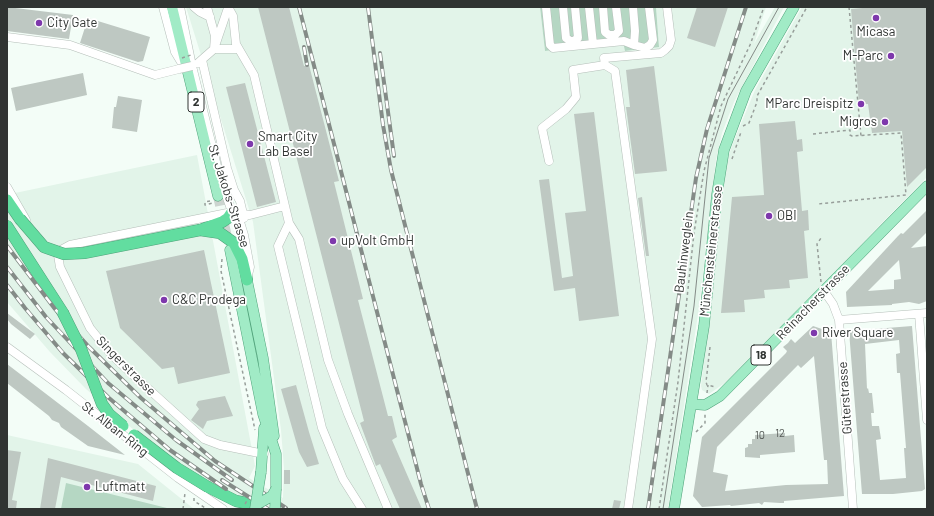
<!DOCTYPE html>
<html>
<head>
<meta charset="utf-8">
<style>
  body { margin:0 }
  #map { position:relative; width:934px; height:516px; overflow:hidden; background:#f3fdf7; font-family:Barlow,sans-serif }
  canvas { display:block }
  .frame { position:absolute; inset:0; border:8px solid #303432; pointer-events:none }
</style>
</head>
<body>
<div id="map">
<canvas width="934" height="516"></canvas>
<div class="frame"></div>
</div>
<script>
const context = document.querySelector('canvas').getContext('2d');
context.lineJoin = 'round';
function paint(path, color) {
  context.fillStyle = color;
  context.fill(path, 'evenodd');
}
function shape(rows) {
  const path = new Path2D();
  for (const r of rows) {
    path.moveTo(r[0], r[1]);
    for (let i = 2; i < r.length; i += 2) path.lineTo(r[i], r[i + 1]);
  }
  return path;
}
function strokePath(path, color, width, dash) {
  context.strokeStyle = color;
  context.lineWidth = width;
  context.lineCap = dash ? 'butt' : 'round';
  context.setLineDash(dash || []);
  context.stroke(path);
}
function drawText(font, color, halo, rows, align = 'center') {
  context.font = font + ' Barlow,sans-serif';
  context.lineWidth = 3.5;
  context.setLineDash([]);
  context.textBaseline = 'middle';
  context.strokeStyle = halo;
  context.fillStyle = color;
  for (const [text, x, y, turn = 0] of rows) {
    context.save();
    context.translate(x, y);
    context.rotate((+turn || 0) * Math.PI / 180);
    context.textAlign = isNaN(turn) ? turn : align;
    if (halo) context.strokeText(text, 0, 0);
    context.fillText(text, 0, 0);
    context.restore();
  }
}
paint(shape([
  [186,7,540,7,545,51,624,42,625,51,659,46,656,7,766,7,754,44,775,7,784,7,734,102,722,133,716,160,699,308,668,509,244,509,135,431,86,389,50,352,7,302,7,197,15,193,197,155,255,466,249,478,283,498,284,468,281,430,253,222],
  [802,7,927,7,927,177,729,380,709,394,702,390,701,386,727,160,735,138,755,90],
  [7,435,138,464,194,509,7,509]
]), '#e2f4e9');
paint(shape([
  [540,7,656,7,659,47,625,51,623,42,545,51],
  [66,483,171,509,61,509]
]), '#b5d7c3');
paint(shape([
  [7,7,73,15,69,39,7,31],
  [258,7,289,7,304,66,309,65,339,181,334,182,363,299,358,300,388,416,392,416,397,437,392,440,422,509,400,509,380,464,376,466,360,423,364,421],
  [697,7,728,7,715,47,687,38],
  [874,7,927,7,927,167,907,187,902,131,872,133,868,104,859,104,851,9],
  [88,18,150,37,143,61,138,62,80,43],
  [654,66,667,171,635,174,626,107,630,107,626,70],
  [83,73,87,95,16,111,11,88],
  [245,83,276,202,257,207,226,87],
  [118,96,142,100,137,132,112,128,114,107,116,107],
  [594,112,619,316,579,321,575,288,554,291,539,180,549,179,562,278,573,276,565,213,586,211,574,114],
  [795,121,797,140,802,139,803,151,797,152,802,211,808,210,809,230,804,231,808,278,789,280,790,288,764,290,765,298,744,300,745,312,721,313,732,197,764,195,759,124],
  [642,197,649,256,646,256,638,198],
  [927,210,927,232,911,248,927,246,927,301,919,304,909,302,892,304,892,305,847,307,846,292,898,236,901,233,903,234],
  [899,260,901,279,894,280,894,289,868,291],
  [204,250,230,373,178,384,174,367,162,369,120,328,106,271],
  [7,313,35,334,30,339,11,324,7,319],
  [813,326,831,332,844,496,784,501,784,503,780,503,764,502,762,505,759,503,731,506,730,505,702,507,693,496,702,437,786,353,787,351,783,347,788,343,791,339,795,343],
  [814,356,824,460,827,460,828,484,786,485,725,491,728,475,713,472,717,447,798,365,801,368],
  [912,326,925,489,922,491,893,494,862,494,849,331],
  [899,340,900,353,896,354,897,373,900,373,906,448,904,448,906,478,880,480,876,440,881,439,879,426,872,426,871,413,874,413,872,393,869,393,868,388,867,389,865,344],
  [7,364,88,426,125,455,88,446,61,427,59,423,52,420,49,416,7,383],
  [296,385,309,432,319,464,307,467,299,452,281,389],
  [225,396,233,416,207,421,203,429,191,420,199,409,196,405,198,401],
  [785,433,785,436,794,435,795,452,760,455,760,458,745,457,745,448,748,447,748,444,752,444,752,439,755,439,755,435],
  [7,450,21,452,12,500,17,501,16,509,7,509],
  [48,458,156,486,153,501,61,477,55,509,40,509],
  [284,470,290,470,290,484,284,484],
  [614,500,621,501,619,509,612,509]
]), '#bec8c2');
strokePath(shape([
  [218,196,228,242]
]), '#ccd5d0', 10, [10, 5]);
const minor = shape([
  [163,7,175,52,181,62],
  [180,7,192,66,220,178,232,212,240,222,244,235,250,267,247,279],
  [194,7,200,12,210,17],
  [228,7,233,16,236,44,254,75,289,223,299,239,328,360,348,414,388,509],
  [546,7,550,45,553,48,624,41,634,45],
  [563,7,566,38,572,42,578,38,575,7],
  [589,7,593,44],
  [603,7,605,32,609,35,615,35,619,31,616,7],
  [633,7,635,31,634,45,645,48,650,45,653,40,649,7],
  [228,8,214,49,238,49],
  [7,37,70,45,155,75,179,69],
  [202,60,227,168,234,190,240,201,244,218],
  [198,63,214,49,215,36,207,7],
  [605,65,604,58,661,53,665,50,669,46,671,40,667,7],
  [549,161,542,128,566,109,576,97,573,70,605,65,615,71,652,339,628,509],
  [7,187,26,220],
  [289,223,278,246,322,428,343,479,362,509],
  [824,291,833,304,839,320,853,509],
  [919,314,927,420],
  [839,320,927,313],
  [7,347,66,390,178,478,223,509],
  [264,454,220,445,204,439,133,375,111,354,90,328,60,267,58,255,61,250,70,245,232,212,250,215,285,206]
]);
const major = shape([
  [172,7,218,196],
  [230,250,263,414,276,454,276,489],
  [247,280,263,358,274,436],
  [692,404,705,405,720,396,927,186],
  [261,472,264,428],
  [674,509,704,326,717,194,724,150,746,91,794,7]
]);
const highway = shape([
  [7,200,20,219],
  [7,226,63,313],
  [203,229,222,222,228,218,232,212],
  [200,230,220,233,234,243,242,259,247,280],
  [208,487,236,501,256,505]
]);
strokePath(minor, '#b5bfb9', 9);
strokePath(major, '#50a27a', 11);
strokePath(highway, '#50a27a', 12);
strokePath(shape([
  [849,7,861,136],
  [846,123,859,122],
  [743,126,749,123,757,102,757,96,807,7],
  [813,134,850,130,850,135,852,136,901,133,906,195,818,204],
  [732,159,741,132],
  [210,201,205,202,205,205,213,203],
  [222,259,221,271,255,430],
  [821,282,817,244,821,238],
  [710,347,706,382,707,385,716,387],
  [707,393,708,385],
  [696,432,705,423,705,413],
  [194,498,194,501,207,509],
  [183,509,185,493],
  [659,509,678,382,694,233,704,171,721,106,750,45,764,7]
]), '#979e9a', 1.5, [3, 3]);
strokePath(minor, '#fff', 8);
strokePath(major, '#a1ebc6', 10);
strokePath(highway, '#62dda0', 11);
strokePath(shape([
  [663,509,694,306,709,158,728,99,779,7]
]), '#848b87', 1);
const rail = shape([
  [299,7,421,484,429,509],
  [368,7,383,125,391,170,477,509],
  [304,47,307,65],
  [380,53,394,156],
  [7,246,55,309,89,347,141,398,215,461,286,508],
  [7,267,46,317,108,383,176,440,232,480],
  [7,285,25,308,63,353,109,398,170,450,226,489],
  [222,480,268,509],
  [648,509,696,178,707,129,746,7]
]);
strokePath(rail, '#848b87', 4);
strokePath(rail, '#fff', 2.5, [8]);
const minorBridge = shape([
  [179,69,192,66]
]);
const majorBridge = shape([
  [256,505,272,496,276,489],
  [255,509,261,472],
  [275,509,276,489]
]);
const highwayBridge = shape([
  [20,219,44,247,64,254,84,253,200,230],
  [63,313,81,349,102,404,109,414,123,426],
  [134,435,177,468,208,487]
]);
strokePath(minorBridge, '#b5bfb9', 9, []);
strokePath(majorBridge, '#50a27a', 11, []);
strokePath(highwayBridge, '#50a27a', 12, []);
strokePath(shape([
  [182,58,191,55],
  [245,504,248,499]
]), '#979e9a', 1.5, [3, 3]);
strokePath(minorBridge, '#fff', 8);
strokePath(majorBridge, '#a1ebc6', 10);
strokePath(highwayBridge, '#62dda0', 11);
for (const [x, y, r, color] of [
  [876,18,4,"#7e38ac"],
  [39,23,4,"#7e38ac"],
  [891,56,4,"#7e38ac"],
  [861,104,4,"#7e38ac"],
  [885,122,4,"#7e38ac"],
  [250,144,4,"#7e38ac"],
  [769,216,4,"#7e38ac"],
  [333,241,4,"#7e38ac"],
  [164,300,4,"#7e38ac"],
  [814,333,4,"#7e38ac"],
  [87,487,4,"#7e38ac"]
]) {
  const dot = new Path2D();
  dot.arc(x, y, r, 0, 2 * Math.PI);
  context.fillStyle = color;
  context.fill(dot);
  strokePath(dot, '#fff', 1.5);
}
drawText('11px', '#545956', null, [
  ["12",780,433],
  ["10",760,435]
]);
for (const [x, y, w] of [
  [196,102,16],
  [761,355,20]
]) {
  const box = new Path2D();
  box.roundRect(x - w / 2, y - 10, w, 20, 3);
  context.fillStyle = '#fff';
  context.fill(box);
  strokePath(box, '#303432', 1);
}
drawText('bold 12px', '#303432', null, [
  ["2",196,102],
  ["18",761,355]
]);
drawText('13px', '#303432', '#fff', [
  ["City Gate",47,23],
  ["Micasa",876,32,"center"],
  ["M-Parc",883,56,"right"],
  ["MParc Dreispitz",853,104,"right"],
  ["Migros",877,122,"right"],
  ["Smart City",258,137],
  ["Lab Basel",258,152],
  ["OBI",777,216],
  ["upVolt GmbH",341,241],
  ["C&C Prodega",172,300],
  ["River Square",822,333],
  ["Luftmatt",95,487]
], 'left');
drawText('13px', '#303432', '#fff', [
  ["St. Jakobs-Strasse",229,196,72],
  ["Münchensteinerstrasse",711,251,-84],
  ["Bauhinweglein",684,252,-83],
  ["Reinacherstrasse",813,302,-46],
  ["Singerstrasse",126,366,45],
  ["Güterstrasse",845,398,-94],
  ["St. Alban-Ring",115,429,38]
]);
</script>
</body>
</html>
